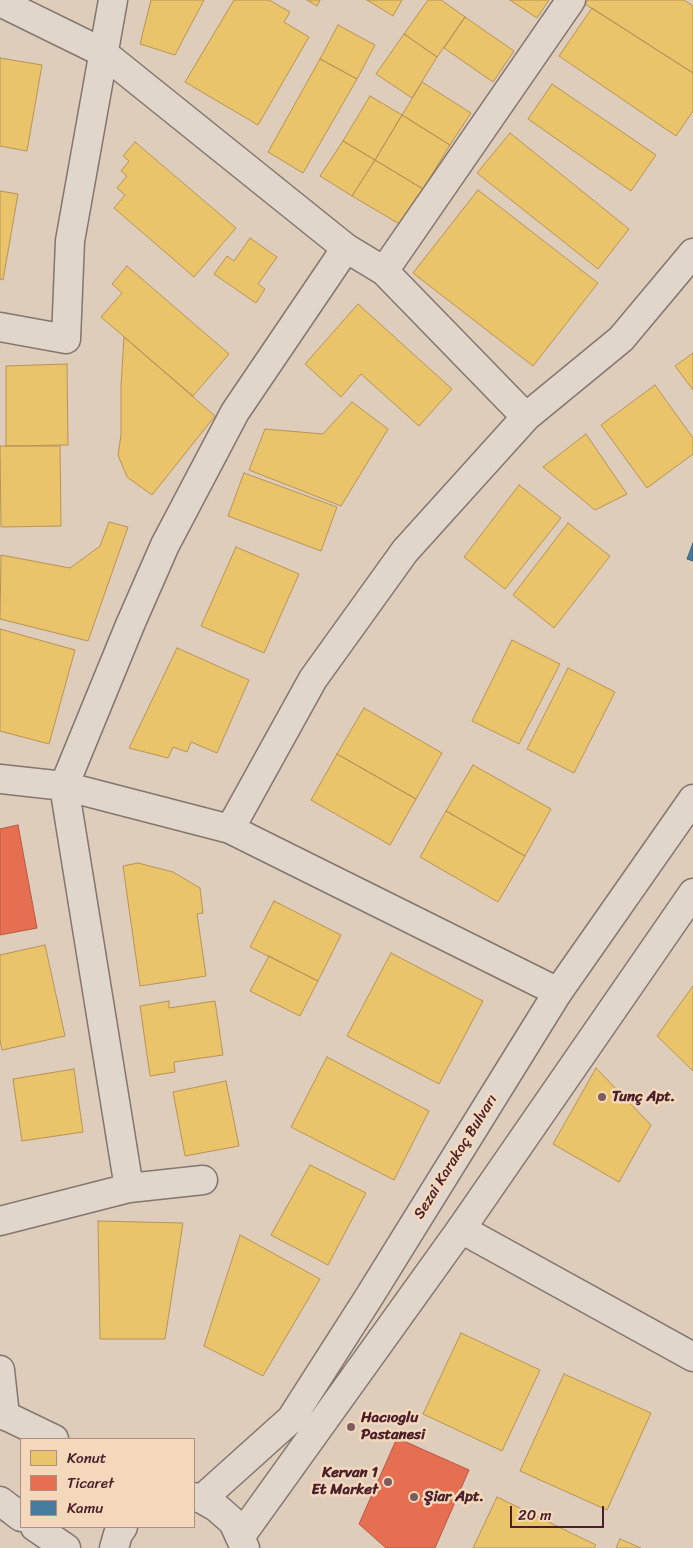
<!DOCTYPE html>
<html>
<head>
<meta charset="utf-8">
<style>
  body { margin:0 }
  #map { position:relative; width:693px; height:1548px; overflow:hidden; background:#ddcdba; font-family:Sriracha,sans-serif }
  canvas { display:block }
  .legend { position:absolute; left:20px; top:1438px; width:175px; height:90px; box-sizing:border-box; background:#f4d8bb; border:1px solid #b08e81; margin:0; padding:6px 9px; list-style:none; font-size:15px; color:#4a1f2b }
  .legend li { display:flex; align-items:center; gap:10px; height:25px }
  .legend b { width:25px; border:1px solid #b08e81 }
  .scale { position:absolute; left:510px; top:1506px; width:94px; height:22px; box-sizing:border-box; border:2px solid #4a1f2b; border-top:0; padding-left:6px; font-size:15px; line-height:18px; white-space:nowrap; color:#4a1f2b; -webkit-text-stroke:4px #f4d8bb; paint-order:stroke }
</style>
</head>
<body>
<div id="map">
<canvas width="693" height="1548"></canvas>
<ul class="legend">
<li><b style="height:14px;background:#e9c46a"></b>Konut</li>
<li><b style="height:14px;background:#e76f51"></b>Ticaret</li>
<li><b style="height:14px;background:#457b9d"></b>Kamu</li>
</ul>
<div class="scale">20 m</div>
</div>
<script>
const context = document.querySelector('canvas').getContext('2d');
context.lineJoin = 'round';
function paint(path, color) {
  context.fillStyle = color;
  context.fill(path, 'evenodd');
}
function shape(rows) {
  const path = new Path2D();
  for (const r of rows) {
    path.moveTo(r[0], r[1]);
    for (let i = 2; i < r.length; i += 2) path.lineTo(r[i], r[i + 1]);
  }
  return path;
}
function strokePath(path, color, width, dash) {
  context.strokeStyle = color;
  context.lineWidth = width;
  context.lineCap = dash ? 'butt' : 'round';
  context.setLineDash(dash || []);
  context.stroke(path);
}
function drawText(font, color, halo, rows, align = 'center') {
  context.font = font + ' Sriracha,sans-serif';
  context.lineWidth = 5;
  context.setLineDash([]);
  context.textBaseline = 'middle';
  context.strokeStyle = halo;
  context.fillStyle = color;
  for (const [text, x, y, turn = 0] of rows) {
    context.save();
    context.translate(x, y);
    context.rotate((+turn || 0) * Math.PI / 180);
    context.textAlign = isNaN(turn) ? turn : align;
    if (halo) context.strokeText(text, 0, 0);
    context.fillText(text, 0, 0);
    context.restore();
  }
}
const homes = shape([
  [151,0,204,0,175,55,140,44,151,0],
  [234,0,269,0,290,12,284,22,309,37,258,125,185,82,234,0],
  [307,0,320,0,317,6,307,0],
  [367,0,402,0,393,16,367,0],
  [428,0,441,0,465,17,437,57,404,34,428,0],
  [510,0,549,0,537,18,510,0],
  [588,0,684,0,693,6,693,73,585,4,588,0],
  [592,8,693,73,693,111,676,136,559,56,592,8],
  [465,17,514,51,493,82,444,48,465,17],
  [338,25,375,45,357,79,320,59,338,25],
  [404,34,437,57,412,98,376,74,404,34],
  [0,58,42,65,27,151,0,146,0,58],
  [320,59,357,79,303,173,268,152,320,59],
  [422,82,471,113,450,145,402,115,422,82],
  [552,84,656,155,631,191,528,119,552,84],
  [370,96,402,115,375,160,343,141,370,96],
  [402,115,450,145,423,189,375,160,402,115],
  [510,133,629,229,598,269,477,173,510,133],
  [343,141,375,160,352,196,320,176,343,141],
  [135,142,236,228,194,277,114,208,125,195,117,188,127,176,121,171,129,161,123,156,135,142],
  [375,160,423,189,401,225,352,196,375,160],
  [478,190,598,283,533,366,413,273,478,190],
  [0,191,18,194,3,280,0,279,0,191],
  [250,238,277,257,258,284,265,289,256,303,214,274,227,256,234,261,250,238],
  [127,266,229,354,193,396,101,317,122,293,112,284,127,266],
  [358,304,452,389,419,426,361,374,341,397,305,364,358,304],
  [124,337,215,416,152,495,127,477,118,455,121,435,121,386,124,337],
  [693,353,693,390,675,366,693,353],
  [67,364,68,445,6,446,6,366,67,364],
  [655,385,693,438,693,454,647,488,601,425,655,385],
  [352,402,388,429,341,506,249,470,265,429,323,434,352,402],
  [586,434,627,494,595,510,543,467,586,434],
  [0,446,60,446,61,526,1,527,0,446],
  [244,473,337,507,321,551,228,516,244,473],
  [519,485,561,518,505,589,464,557,519,485],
  [109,522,128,527,88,641,0,619,1,555,70,568,100,546,109,522],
  [568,523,610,556,554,628,513,595,568,523],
  [236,547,299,574,264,653,201,626,236,547],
  [0,629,75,650,49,744,0,731,0,629],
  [512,640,560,664,519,744,472,721,512,640],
  [177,648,249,680,217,753,191,742,187,752,173,747,168,758,129,748,177,648],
  [568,668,615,692,574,773,527,749,568,668],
  [364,708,442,753,416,799,337,754,364,708],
  [337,754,416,799,390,845,311,800,337,754],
  [473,765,551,809,525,856,446,811,473,765],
  [446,811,525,856,498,902,420,857,446,811],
  [138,863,173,872,200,888,203,913,197,914,206,976,140,986,123,866,138,863],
  [274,901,341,935,318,981,250,947,274,901],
  [45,945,65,1036,2,1050,0,1040,0,955,45,945],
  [391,953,483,1001,439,1084,347,1036,391,953],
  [269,956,318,981,300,1016,250,991,269,956],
  [693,986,693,1071,657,1036,693,986],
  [169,1001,169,1008,215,1001,223,1055,174,1062,175,1072,150,1076,140,1006,169,1001],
  [327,1057,429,1111,394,1180,291,1127,327,1057],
  [596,1068,651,1125,619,1182,553,1144,596,1068],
  [74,1069,83,1132,22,1141,13,1079,74,1069],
  [226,1081,239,1146,185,1156,173,1092,226,1081],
  [310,1165,366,1193,328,1265,271,1235,310,1165],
  [98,1221,183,1223,165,1339,100,1339,98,1221],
  [240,1235,320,1279,263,1376,204,1346,240,1235],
  [461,1333,540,1370,502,1451,423,1414,461,1333],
  [564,1374,651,1413,607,1510,520,1471,564,1374],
  [497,1497,596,1545,594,1548,473,1548,497,1497],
  [620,1539,641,1548,616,1548,620,1539]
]);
paint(homes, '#e9c46a');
strokePath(homes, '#b99257', 1);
const shops = shape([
  [18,825,37,928,0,935,0,829,18,825],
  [397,1438,469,1470,435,1548,386,1548,359,1524,397,1438]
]);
paint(shops, '#e76f51');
strokePath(shops, '#b85746', 1);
const public = shape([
  [693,543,693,561,687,559,693,543]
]);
paint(public, '#457b9d');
strokePath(public, '#465f7b', 1);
const minor = shape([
  [0,2,102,52,346,248,384,271,526,417],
  [384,271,571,0],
  [0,327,66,339,70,241,113,0],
  [0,779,64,786,230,829,558,992],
  [230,829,313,679,405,551,526,417,621,339,693,253],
  [129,1188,64,786,130,625,165,545,235,412,346,248],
  [0,1221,129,1188,203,1180],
  [461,1229,693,1357],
  [0,1370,5,1416]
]);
const major = shape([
  [0,1413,54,1439],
  [194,1497,202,1499,216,1507,233,1522,245,1548],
  [202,1499,291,1419,369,1297,558,992,693,799],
  [0,1501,21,1517],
  [35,1527,66,1548],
  [240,1537,461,1229,693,893],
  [114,1548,118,1534,123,1527]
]);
strokePath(minor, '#84756f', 31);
strokePath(major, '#84756f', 31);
strokePath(minor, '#e0d6cb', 28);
strokePath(major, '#e0d6cb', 28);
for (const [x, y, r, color] of [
  [602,1097,5,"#7d5c5d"],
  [351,1427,5,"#7d5c5d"],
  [388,1482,5,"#7d5c5d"],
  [414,1497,5,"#7d5c5d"]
]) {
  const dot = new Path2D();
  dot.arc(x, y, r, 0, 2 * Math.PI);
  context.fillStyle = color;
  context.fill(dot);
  strokePath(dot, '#f4d8bb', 2);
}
drawText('bold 15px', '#4a1f2b', '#f4d8bb', [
  ["Tunç Apt.",612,1097],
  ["Hacıoglu",361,1418],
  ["Pastanesi",361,1435],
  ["Kervan 1",378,1473,"right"],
  ["Et Market",378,1490,"right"],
  ["Şiar Apt.",424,1497]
], 'left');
drawText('15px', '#4a1f2b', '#f4d8bb', [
  ["Sezai Karakoç Bulvarı",456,1157,-58]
]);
</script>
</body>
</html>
